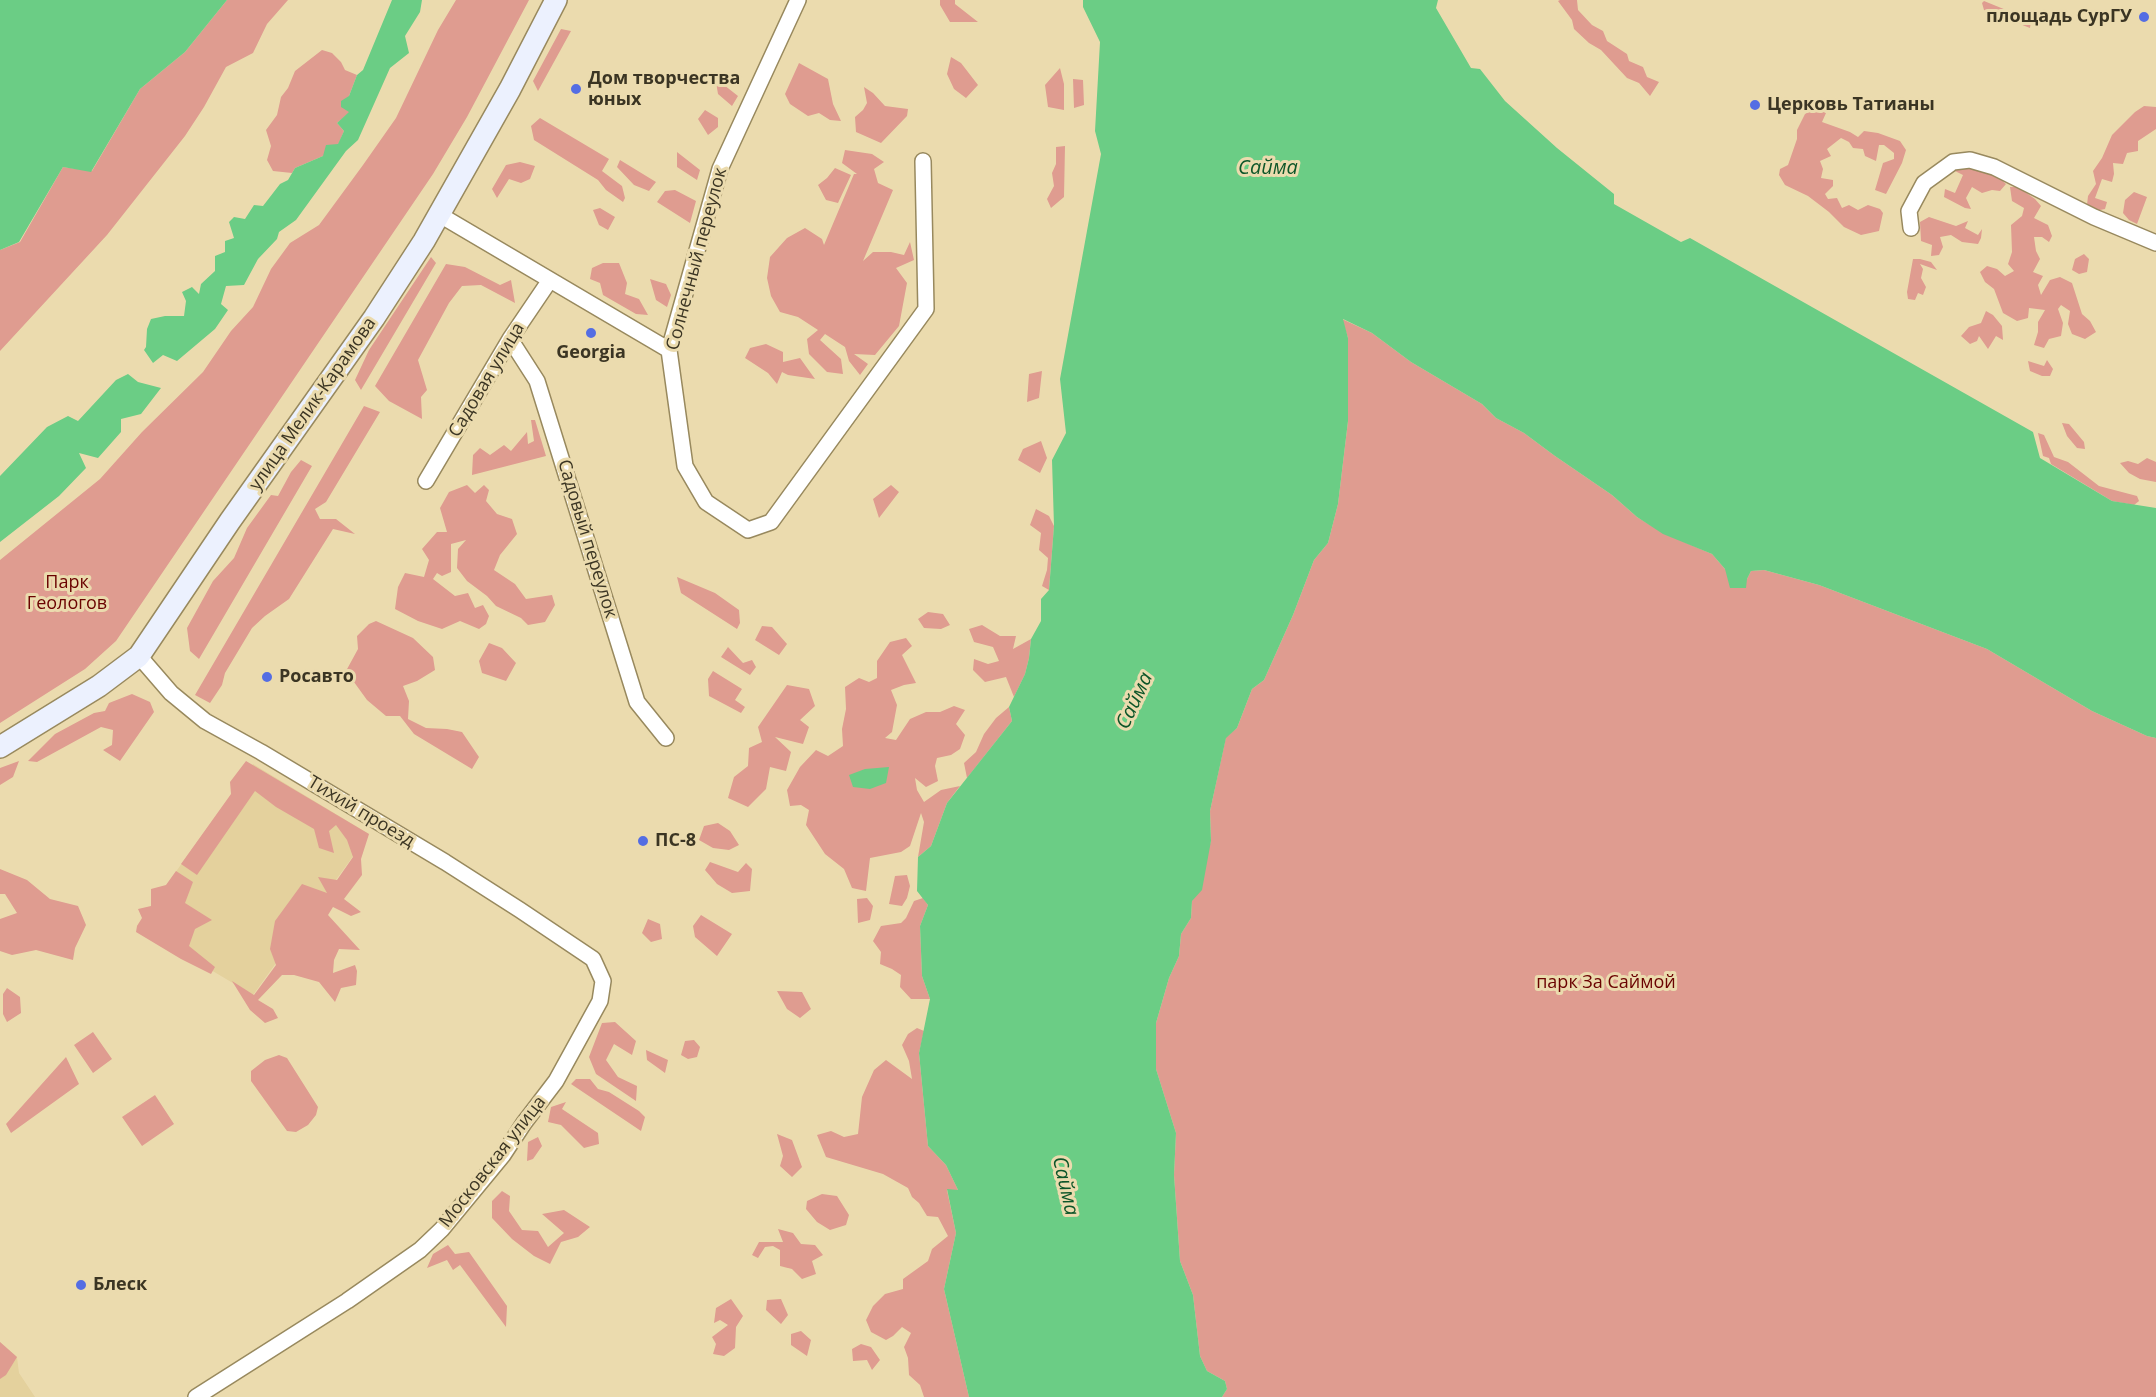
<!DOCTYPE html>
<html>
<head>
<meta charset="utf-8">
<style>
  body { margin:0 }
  canvas { display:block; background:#ebdbae }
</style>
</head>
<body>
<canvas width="2156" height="1397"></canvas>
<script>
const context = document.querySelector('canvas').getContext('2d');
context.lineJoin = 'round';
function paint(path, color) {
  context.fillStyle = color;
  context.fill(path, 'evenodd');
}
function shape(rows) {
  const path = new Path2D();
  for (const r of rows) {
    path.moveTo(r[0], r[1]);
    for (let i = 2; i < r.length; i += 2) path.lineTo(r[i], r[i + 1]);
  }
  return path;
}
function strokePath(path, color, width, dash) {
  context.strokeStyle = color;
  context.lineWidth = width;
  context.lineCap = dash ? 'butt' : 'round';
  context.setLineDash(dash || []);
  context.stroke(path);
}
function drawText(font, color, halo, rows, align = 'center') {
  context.font = font + ' "Open Sans",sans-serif';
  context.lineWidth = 6;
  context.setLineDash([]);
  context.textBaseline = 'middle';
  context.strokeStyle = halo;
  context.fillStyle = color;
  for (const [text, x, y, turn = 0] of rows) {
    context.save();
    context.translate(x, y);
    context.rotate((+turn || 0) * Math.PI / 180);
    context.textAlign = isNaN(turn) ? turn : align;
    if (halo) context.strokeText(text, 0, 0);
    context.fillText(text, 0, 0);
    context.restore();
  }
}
paint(shape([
  [253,764,369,834,253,995,137,926],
  [0,1342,17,1357,19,1373,35,1397,0,1397]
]), '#e4d19d');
paint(shape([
  [227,0,288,0,267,24,253,53,226,67,204,107,185,136,107,235,0,351,0,250,20,242,63,167,92,171,140,89,185,52],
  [456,0,529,0,467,117,433,174,116,641,85,669,0,723,0,560,100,479,142,432,203,372,231,331,253,307,271,269,290,243,319,225,363,165,396,118,438,30],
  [940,0,955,0,955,4,978,22,950,22,940,5],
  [1560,0,1577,0,1578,10,1592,25,1603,31,1607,41,1627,54,1629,61,1643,67,1647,77,1659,82,1650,96,1639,83,1627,78,1601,50,1589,43,1574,29,1572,20,1558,1],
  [1984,1,2016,14,2026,21,2031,21,2030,28,1984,10,1982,3],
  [561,29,571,31,538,91,533,81],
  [322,50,332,53,341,62,345,70,357,75,349,96,350,112,337,123,344,131,338,145,323,156,295,168,292,173,273,171,267,160,271,146,266,130,277,115,281,97,288,88,295,71],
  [951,57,961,63,978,85,966,98,954,89,947,74],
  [799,63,828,79,833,104,841,121,830,120,819,113,808,116,790,104,785,94],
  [1060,68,1064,84,1064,110,1048,107,1045,85],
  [1073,79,1083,80,1084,105,1074,108],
  [716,82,724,85,738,96,732,106,718,94],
  [864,87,873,93,885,106,908,109,907,116,881,143,856,132,855,117,863,110,867,103],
  [2144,106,2156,107,2156,129,2138,141,2138,151,2127,153,2123,164,2113,163,2114,174,2112,182,2102,179,2095,198,2107,202,2105,209,2095,211,2087,205,2088,196,2096,184,2093,171,2102,158,2112,135,2135,112],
  [1816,108,1826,113,1822,122,1850,132,1858,137,1864,131,1878,133,1900,141,1906,150,1902,163,1886,194,1875,190,1883,163,1894,159,1894,153,1884,145,1879,145,1876,161,1865,156,1863,149,1853,148,1849,142,1841,138,1827,149,1831,156,1820,161,1823,169,1821,178,1833,180,1833,186,1825,194,1828,199,1837,198,1842,208,1849,205,1858,210,1868,205,1880,209,1883,213,1879,231,1861,235,1844,227,1829,212,1808,196,1785,185,1779,175,1780,169,1788,165,1797,139,1797,130,1805,114],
  [705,110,718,118,718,127,708,135,698,119],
  [540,118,609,159,602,171,622,186,625,198,623,202,606,190,598,180,534,140,531,126],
  [1065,146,1064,197,1051,208,1047,199,1054,186,1052,173,1056,164,1056,147],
  [845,150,872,154,884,162,874,169,878,183,893,190,863,261,873,252,891,252,904,255,910,242,914,260,896,268,907,283,899,326,875,355,854,354,868,364,860,375,849,361,845,347,825,334,820,340,841,359,843,374,827,372,809,354,807,339,818,330,798,317,780,312,771,296,767,278,770,257,787,238,805,228,822,239,824,245,854,174,857,174,842,163],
  [677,152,700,170,697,180,677,167],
  [620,160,656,182,649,191,634,185,617,167],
  [520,162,535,166,530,179,521,183,509,179,497,198,492,189,506,165],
  [1960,164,1995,174,2006,184,2000,191,1992,190,1982,193,1972,187,1966,198,1971,209,1965,208,1944,197,1945,189,1955,193,1963,175,1953,170],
  [835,168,851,175,838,203,826,200,818,185,827,178],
  [2010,187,2018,187,2035,199,2041,206,2034,218,2048,225,2052,236,2049,242,2042,237,2034,237,2036,251,2040,259,2033,272,2043,276,2038,285,2041,295,2050,280,2060,277,2072,283,2082,314,2090,321,2096,332,2085,339,2072,334,2068,324,2070,311,2061,305,2058,309,2063,323,2061,336,2049,339,2044,348,2034,345,2038,332,2038,322,2045,310,2029,308,2028,318,2017,321,2003,313,1994,289,1985,282,1980,272,1987,266,1997,269,2005,276,2014,271,2008,264,2012,252,2011,225,2022,216,2024,208,2012,201],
  [675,190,696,201,690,223,657,202,665,191],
  [2134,192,2147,197,2137,224,2129,220,2123,213,2125,200],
  [600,208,615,217,608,230,599,225,593,210],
  [1929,217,1956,226,1968,221,1965,228,1978,235,1982,229,1981,238,1978,244,1962,242,1951,235,1940,237,1943,247,1939,255,1931,256,1932,245,1921,241,1920,222],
  [2084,254,2089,259,2087,272,2079,274,2072,270,2075,259],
  [431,257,436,263,361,390,355,380,369,350],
  [1913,259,1920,259,1931,262,1937,270,1920,264,1923,269,1921,278,1926,287,1923,295,1918,293,1915,300,1908,299,1907,292],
  [603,263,619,263,627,283,625,294,639,299,648,315,636,314,603,295,600,283,590,279,592,268],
  [446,264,465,267,500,285,511,280,515,303,481,285,462,286,449,303,418,360,427,390,421,397,422,419,389,401,375,386],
  [650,279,666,284,671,295,667,307,656,300],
  [1986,311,1993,315,2002,326,2003,340,1996,336,1988,349,1979,336,1977,341,1970,344,1961,336,1969,327,1981,323],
  [1342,319,1372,333,1411,362,1482,404,1496,418,1524,433,1555,456,1612,495,1637,517,1663,533,1712,554,1725,569,1747,579,1751,571,1764,570,1819,585,1987,649,2092,711,2147,736,2156,738,2156,1397,1222,1397,1227,1389,1225,1381,1207,1371,1200,1356,1193,1295,1180,1261,1174,1175,1176,1133,1156,1069,1156,1023,1169,978,1179,956,1181,934,1191,918,1192,901,1211,841,1210,811,1226,737,1237,728,1252,689,1264,680,1293,615,1314,560,1328,543,1338,504,1348,421,1348,338],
  [766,344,783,352,783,362,800,358,815,379,788,375,782,372,777,384,768,373,745,358,750,348],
  [2047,360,2053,369,2050,376,2042,376,2030,371,2028,361,2044,366],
  [1042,371,1039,398,1027,402,1029,374],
  [364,406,380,412,326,502,315,509,320,519,336,519,355,534,333,529,289,599,265,616,252,628,225,673,222,685,210,703,195,695],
  [531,420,535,420,546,456,472,475,473,455,480,448,490,455,504,445,511,451,527,432,528,444,534,441],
  [2062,423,2069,424,2084,442,2085,449,2077,448,2067,436],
  [2038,433,2044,435,2054,457,2068,462,2099,486,2137,496,2139,501,2134,505,2112,501,2051,464,2049,458,2043,456],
  [1041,441,1047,458,1040,473,1018,460,1023,449],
  [2147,458,2156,462,2156,482,2140,479,2129,473,2120,463,2128,461,2138,464],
  [301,460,312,466,199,659,190,651,187,628,213,581,234,558,247,528,271,495,278,496,291,472],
  [467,485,475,493,484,485,489,490,486,501,497,514,512,519,517,534,500,555,494,570,515,584,526,599,552,595,555,605,545,622,528,625,521,618,496,606,487,596,467,581,457,568,458,549,466,540,451,544,451,572,442,576,437,573,433,579,455,596,468,593,475,608,483,605,489,616,486,624,479,629,460,621,442,629,418,621,395,609,398,587,405,573,424,577,429,560,422,549,437,532,447,532,440,508,449,492],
  [891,485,899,492,879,518,873,499],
  [1036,509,1049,516,1054,526,1049,590,1042,586,1047,570,1048,558,1039,550,1041,533,1030,525],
  [677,577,715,593,739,610,740,623,737,629,681,593],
  [928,612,943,614,950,625,941,629,924,628,918,619],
  [376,621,413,638,433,657,435,670,417,681,403,686,409,701,408,719,426,728,447,729,462,732,479,757,472,769,414,734,400,716,386,716,367,700,346,671,358,649,357,636,369,624],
  [982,625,1000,636,1016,636,1013,649,1031,639,1029,658,1025,674,1014,697,1006,677,985,682,973,670,974,659,988,664,999,661,993,647,974,642,969,629],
  [762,626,772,627,787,644,779,655,755,640],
  [906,638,912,646,902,655,916,683,904,685,891,690,897,705,892,732,885,738,896,740,910,719,926,712,940,712,954,706,965,710,956,724,965,735,960,749,951,755,937,758,935,766,938,781,926,787,915,778,917,790,924,802,941,790,960,786,947,803,931,846,918,857,924,822,921,813,910,846,901,852,870,858,866,891,852,888,844,869,825,854,806,825,809,810,801,805,790,806,787,790,800,767,816,750,828,756,843,746,842,729,846,709,845,687,859,678,869,682,877,678,877,661,890,642],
  [489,643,502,648,516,663,506,681,482,673,479,661],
  [728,647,743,663,752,660,756,667,750,675,721,657],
  [713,671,742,689,735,700,745,707,741,713,709,696,708,679],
  [787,685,809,689,815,706,800,720,809,727,803,744,775,737,791,752,786,771,770,767,766,789,748,807,728,798,734,777,748,766,749,748,762,742,758,727],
  [132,694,150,702,154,712,120,761,103,750,112,745,113,730,101,727,37,762,28,761,55,734,94,713,105,711,109,703],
  [1009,707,1012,721,967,778,964,763,976,752,984,734,996,718],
  [19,761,13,777,0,785,0,768],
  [246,761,369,834,361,859,362,875,344,899,361,912,351,916,333,907,328,915,360,950,339,949,334,960,333,973,355,965,357,971,356,985,341,988,335,1002,319,982,294,975,282,975,258,1000,273,1009,278,1018,265,1023,250,1010,232,981,254,995,276,965,270,949,275,921,302,884,327,893,318,877,337,880,353,857,347,840,336,825,329,831,334,853,319,848,314,829,276,807,255,791,197,875,181,864,231,794,230,782],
  [718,823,730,831,739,845,729,850,713,848,699,840,704,826],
  [710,862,738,872,746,863,752,869,750,891,732,893,717,884,705,870],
  [0,869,27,880,50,899,78,906,86,925,75,948,73,960,36,950,12,955,0,951,0,919,17,913,5,894,0,894],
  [176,871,193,882,185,903,212,920,195,929,189,946,215,967,211,974,181,959,136,932,137,926,142,918,138,909,151,906,151,889,166,885],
  [907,875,910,886,907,898,902,906,889,904,895,876],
  [867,898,873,906,870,920,858,923,857,899],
  [923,898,928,905,920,926,922,976,930,999,911,999,900,987,901,975,892,969,880,964,881,952,873,941,881,926,901,923,906,918,914,901],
  [701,915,732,934,717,956,695,937,693,926],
  [648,919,660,924,662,939,651,942,642,933],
  [7,988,20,997,21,1013,7,1022,3,1014,3,994],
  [777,991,802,992,811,1009,800,1018,787,1009],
  [615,1022,636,1041,632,1055,614,1044,606,1060,618,1077,637,1086,636,1101,596,1074,589,1057,602,1023],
  [917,1028,924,1031,919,1053,928,1146,946,1165,958,1190,947,1190,956,1233,944,1289,969,1397,924,1397,920,1385,909,1375,908,1358,904,1347,911,1333,902,1327,893,1336,886,1340,871,1332,866,1320,873,1306,885,1294,903,1289,903,1279,928,1261,932,1249,948,1236,938,1217,927,1216,919,1203,912,1197,908,1188,883,1174,826,1157,817,1135,831,1131,844,1137,858,1134,862,1097,874,1070,886,1060,912,1079,909,1061,902,1045,908,1034],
  [93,1032,112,1059,93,1073,74,1045],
  [694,1040,700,1047,697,1057,688,1059,681,1055,685,1041],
  [646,1050,668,1060,665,1073,647,1060],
  [279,1055,287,1058,318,1107,316,1115,308,1125,296,1132,287,1131,251,1081,251,1071,265,1060],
  [66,1057,79,1084,11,1133,6,1124],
  [576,1079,590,1079,598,1089,609,1092,639,1111,645,1117,641,1131,571,1084],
  [155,1095,174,1124,142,1146,122,1117],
  [566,1102,562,1109,598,1133,599,1144,584,1148,561,1125,548,1122,551,1107],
  [777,1134,792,1140,802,1167,792,1177,780,1166,783,1156],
  [538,1137,542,1146,533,1159,527,1161,528,1142],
  [502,1191,510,1196,509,1211,522,1230,538,1231,548,1247,564,1233,542,1214,564,1210,590,1227,578,1237,561,1242,550,1264,534,1256,512,1239,492,1218,492,1201],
  [822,1194,837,1196,849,1215,846,1225,830,1230,817,1222,806,1209,807,1201],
  [778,1229,793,1233,801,1244,815,1245,823,1255,812,1261,816,1274,802,1279,792,1269,780,1266,780,1250,773,1246,765,1247,758,1258,752,1255,759,1242,783,1242],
  [448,1245,455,1254,469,1252,507,1306,506,1327,460,1265,453,1270,447,1260,427,1268,433,1254],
  [731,1299,743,1316,736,1327,735,1348,724,1356,713,1354,716,1344,712,1337,728,1325,720,1320,714,1323,716,1308],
  [781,1299,788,1315,781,1324,766,1310,767,1300],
  [801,1331,811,1340,807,1356,791,1345,791,1334],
  [0,1342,17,1357,6,1375,0,1379],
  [861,1344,871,1347,880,1360,872,1370,867,1360,853,1361,852,1349]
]), '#df9c90');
paint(shape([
  [0,0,227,0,185,52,140,89,91,172,63,167,19,242,0,250],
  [392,0,422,0,420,12,405,36,409,53,390,68,358,140,346,151,296,220,279,232,277,239,258,259,244,285,226,286,221,304,228,310,215,329,177,361,163,355,153,363,144,350,146,347,147,329,151,319,165,316,184,316,186,301,182,292,192,287,199,294,201,284,215,271,215,256,225,252,225,241,234,238,229,222,234,217,245,219,254,205,263,206,280,184,288,180,295,168,323,156,326,145,338,144,344,131,337,123,349,112,341,107,341,101,349,96,357,75,363,70],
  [1083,0,1438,0,1436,8,1471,68,1480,69,1505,101,1557,148,1614,194,1614,204,1681,242,1690,238,2033,432,2040,458,2112,501,2156,508,2156,738,2147,736,2092,711,1987,649,1819,585,1764,570,1751,571,1747,579,1746,588,1730,588,1725,569,1712,554,1663,534,1637,517,1612,495,1555,456,1524,433,1496,418,1482,404,1411,362,1372,333,1343,319,1348,338,1348,421,1338,504,1328,543,1314,560,1293,615,1264,680,1252,689,1237,728,1226,738,1210,811,1211,841,1202,890,1192,901,1191,918,1181,934,1179,956,1169,978,1156,1023,1156,1069,1176,1133,1174,1175,1180,1261,1193,1295,1200,1356,1207,1371,1225,1381,1227,1389,1222,1397,969,1397,944,1289,956,1233,947,1189,958,1190,946,1165,928,1146,919,1053,930,999,922,976,920,926,928,905,917,891,918,857,931,846,947,803,1012,721,1009,707,1025,674,1029,658,1031,639,1041,621,1041,599,1049,590,1054,526,1052,460,1066,433,1060,379,1101,154,1095,131,1100,42,1083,7],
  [128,374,138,382,161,388,141,414,121,419,121,432,98,458,79,453,86,468,59,496,0,542,0,476,47,427,68,416,78,421,116,380],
  [889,767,886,783,870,789,853,787,849,775,865,769]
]), '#6bcd85');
const street = shape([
  [798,0,720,169,669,350,685,466,706,502,748,530,771,522,926,309,923,161],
  [440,215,669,350],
  [1911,228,1909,211,1924,183,1953,162,1970,160,1994,167,2094,217,2156,243],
  [510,339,537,381,637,702,666,738],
  [426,481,510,339,550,280],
  [139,656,171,693,205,721,261,752,445,862,520,910,593,959,603,981,600,1001,556,1081,524,1123,503,1155,442,1229,420,1250,347,1301,196,1397]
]);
const secondary = shape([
  [0,747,99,686,139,656,230,521,374,318,424,241,510,89,556,0]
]);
strokePath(street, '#98895e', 18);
strokePath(secondary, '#98895e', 24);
strokePath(street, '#fff', 15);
strokePath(secondary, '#ecf1fe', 21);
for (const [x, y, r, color] of [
  [2144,17,6,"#546de3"],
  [576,89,6,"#546de3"],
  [1755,105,6,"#546de3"],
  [591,333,6,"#546de3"],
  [267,677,6,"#546de3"],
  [643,841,6,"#546de3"],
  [81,1285,6,"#546de3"]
]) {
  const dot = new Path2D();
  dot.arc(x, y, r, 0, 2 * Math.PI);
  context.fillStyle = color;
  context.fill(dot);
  strokePath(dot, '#ebdbae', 2);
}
drawText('bold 18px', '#3b3523', '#ebdbae', [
  ["площадь СурГУ",2132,17,"right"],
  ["Дом творчества",588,79],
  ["юных",588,100],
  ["Церковь Татианы",1767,105],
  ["Georgia",591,353,"center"],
  ["Росавто",279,677],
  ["ПС-8",655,841],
  ["Блеск",93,1285]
], 'left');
drawText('18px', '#3b3523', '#ebdbae', [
  ["Солнечный переулок",697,259,-75],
  ["Садовая улица",487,380,-59],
  ["улица Мелик-Карамова",313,404,-55],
  ["Садовый переулок",587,539,73],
  ["Тихий проезд",361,812,31],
  ["Московская улица",493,1162,-52]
]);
drawText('18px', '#6a0200', '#ebdbae', [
  ["Парк",67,583],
  ["Геологов",67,604],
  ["парк За Саймой",1606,983]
]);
drawText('italic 20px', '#0d5629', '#ebdbae', [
  ["Сайма",1268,168],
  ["Сайма",1135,701,-65],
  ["Сайма",1065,1186,77]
]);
</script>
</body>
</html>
